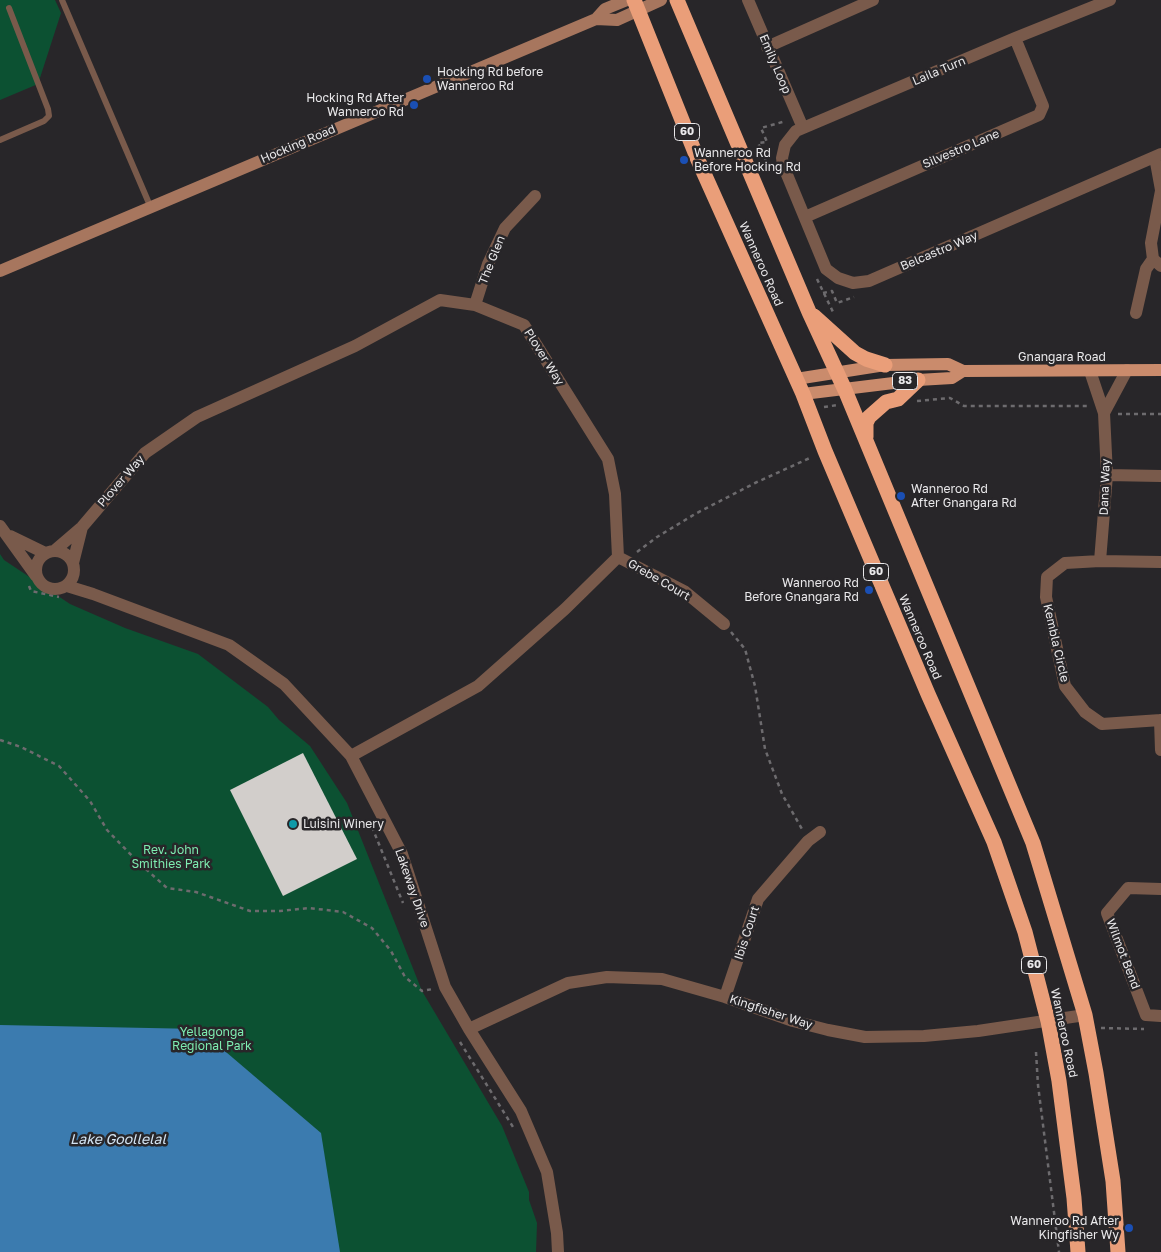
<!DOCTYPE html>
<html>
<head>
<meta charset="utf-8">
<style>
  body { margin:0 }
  canvas { display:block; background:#282629 }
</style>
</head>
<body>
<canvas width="1161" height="1252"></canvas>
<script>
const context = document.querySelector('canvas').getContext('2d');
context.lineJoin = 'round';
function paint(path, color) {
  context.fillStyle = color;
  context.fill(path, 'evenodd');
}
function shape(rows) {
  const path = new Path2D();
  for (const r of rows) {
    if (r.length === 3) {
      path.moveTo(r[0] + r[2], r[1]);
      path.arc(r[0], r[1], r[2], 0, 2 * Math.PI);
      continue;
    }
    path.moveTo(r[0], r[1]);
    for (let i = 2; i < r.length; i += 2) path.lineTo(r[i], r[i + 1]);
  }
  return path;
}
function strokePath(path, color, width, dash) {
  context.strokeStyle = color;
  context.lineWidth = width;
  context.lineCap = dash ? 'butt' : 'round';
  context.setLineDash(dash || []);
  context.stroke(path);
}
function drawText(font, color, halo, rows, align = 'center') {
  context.font = font + ' "Golos Text",sans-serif';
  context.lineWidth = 5;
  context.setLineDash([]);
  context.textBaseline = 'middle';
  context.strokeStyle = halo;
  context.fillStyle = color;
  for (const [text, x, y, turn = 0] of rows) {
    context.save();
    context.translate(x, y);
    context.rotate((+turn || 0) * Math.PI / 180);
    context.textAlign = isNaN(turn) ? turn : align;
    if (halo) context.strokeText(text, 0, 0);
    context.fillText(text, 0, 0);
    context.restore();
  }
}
paint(shape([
  [0,0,55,0,61,13,38,84,0,100],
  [0,554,4,560,70,604,125,628,198,654,268,707,279,720,310,746,347,803,422,991,502,1126,529,1192,529,1200,537,1223,536,1252,0,1252]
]), '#0c5132');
paint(shape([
  [0,1025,199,1029,321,1133,340,1252,0,1252]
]), '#3b7baf');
paint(shape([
  [303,753,357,859,283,896,230,790]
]), '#d2cecb');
strokePath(shape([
  [770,170,758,143,767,142,761,128,786,121],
  [817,279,834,314],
  [823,293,832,291,837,303,854,297],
  [917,401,950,398,964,406,1089,406],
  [824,407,838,405],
  [1118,414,1161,414],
  [637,552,657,537,695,514,755,483,812,457],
  [29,586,31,591,59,597],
  [731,632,745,649,755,686,765,749,782,794,802,829],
  [0,740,21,747,59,766,90,801,107,830,138,862,167,888,196,892,250,911,280,911,309,908,343,912,372,928,391,951,405,977,422,991,433,989],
  [372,827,403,903],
  [1101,1028,1144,1029],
  [460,1042,513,1127],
  [1036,1052,1038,1085,1059,1252]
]), '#6d6b6e', 2.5, [4, 4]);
strokePath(shape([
  [62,0,151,208],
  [0,140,44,121,49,116,48,109,9,8]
]), '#795a4b', 6);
strokePath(shape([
  [748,0,803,128],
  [1110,0,1015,38,796,131,785,145,782,158,783,165,826,269,838,278,853,283,869,281,1161,154],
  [767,47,873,0],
  [1155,157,1161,190],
  [1161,191,1151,243,1153,259,1161,266],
  [805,217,1039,115,1043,106,1015,38],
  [475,305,488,264,505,228,535,196],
  [1136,313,1146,269,1153,259],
  [1090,371,1104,413,1107,475,1100,561],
  [1104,413,1127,370],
  [1107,475,1161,476],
  [0,526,36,576],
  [10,536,45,553],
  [55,570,19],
  [54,551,82,527,145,453,197,417,355,346,440,300,475,305,524,325,608,459,615,494,618,557,565,609,478,686,351,756],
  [618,557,684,591,724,624],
  [1161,562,1100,561,1065,563,1047,577,1046,597,1065,686,1085,712,1102,724,1161,720],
  [73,563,82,527],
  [67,586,93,594,229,645,284,684,351,756,402,854,445,987,469,1029,521,1111,547,1172,557,1233,558,1252],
  [1160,720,1161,750],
  [1161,889,1128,888,1107,913,1146,1015,1161,1016],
  [725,997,758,899,808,841,820,832],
  [469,1029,568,983,607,977,662,979,725,997,793,1021,828,1030,865,1037,924,1036,978,1031,1085,1015]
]), '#795a4b', 12);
strokePath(shape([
  [596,19,617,20,661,0],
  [0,271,596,19,605,9,627,0]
]), '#a7765e', 12);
strokePath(shape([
  [796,379,885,365,948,364,963,371,1161,370],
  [803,394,918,380,952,378,963,371]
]), '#ca8b6c', 12);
strokePath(shape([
  [634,0,698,160,803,394,825,451,928,694,994,842,1025,932,1048,1021,1059,1081,1074,1198,1078,1252],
  [677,0,809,312,845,390,1033,843,1085,1015,1096,1073,1113,1181,1118,1252],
  [814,316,855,353,866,359,885,365],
  [866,437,866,423,869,417,886,402,898,399,918,380]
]), '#ea9e79', 15);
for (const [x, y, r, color] of [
  [427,79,5,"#1a4fb4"],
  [414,105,5,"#1a4fb4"],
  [684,160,5,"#1a4fb4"],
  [901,496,5,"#1a4fb4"],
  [869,590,5,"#1a4fb4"],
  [293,824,5,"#0f9aa8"],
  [1129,1228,5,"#1a4fb4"]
]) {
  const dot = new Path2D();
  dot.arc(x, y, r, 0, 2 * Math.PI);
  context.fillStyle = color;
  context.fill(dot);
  strokePath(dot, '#282629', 2);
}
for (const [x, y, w] of [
  [687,132,25],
  [905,381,25],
  [876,572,25],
  [1034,965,25]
]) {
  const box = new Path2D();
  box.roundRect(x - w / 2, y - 8.5, w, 17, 4);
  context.fillStyle = '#282629';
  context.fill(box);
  strokePath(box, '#e9e8ea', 1);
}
drawText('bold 11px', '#e9e8ea', null, [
  ["60",687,132],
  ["83",905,381],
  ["60",876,572],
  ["60",1034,965]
]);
drawText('12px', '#e9e8ea', '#282629', [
  ["Emily Loop",775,64,67],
  ["Laila Turn",939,71,-23],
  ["Hocking Road",298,144,-23],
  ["Silvestro Lane",961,149,-23],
  ["Belcastro Way",939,251,-23],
  ["The Glen",492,260,-68],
  ["Wanneroo Road",761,264,66],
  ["Plover Way",544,357,58],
  ["Gnangara Road",1062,357],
  ["Plover Way",121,481,-49],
  ["Dana Way",1105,487,-88],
  ["Grebe Court",659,580,30],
  ["Wanneroo Road",920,637,67],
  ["Kembla Circle",1056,643,77],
  ["Lakeway Drive",412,888,71],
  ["Ibis Court",747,933,-72],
  ["Wilmot Bend",1123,954,69],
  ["Kingfisher Way",771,1012,18],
  ["Wanneroo Road",1064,1033,78]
]);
drawText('12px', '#e9e8ea', '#282629', [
  ["Hocking Rd before",437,72],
  ["Wanneroo Rd",437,86],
  ["Hocking Rd After",404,98,"right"],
  ["Wanneroo Rd",404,112,"right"],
  ["Wanneroo Rd",694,153],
  ["Before Hocking Rd",694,167],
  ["Wanneroo Rd",911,489],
  ["After Gnangara Rd",911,503],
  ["Wanneroo Rd",859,583,"right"],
  ["Before Gnangara Rd",859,597,"right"],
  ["Luisini Winery",303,824],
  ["Wanneroo Rd After",1119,1221,"right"],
  ["Kingfisher Wy",1119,1235,"right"]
], 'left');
drawText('12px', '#7eedb1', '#282629', [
  ["Rev. John",171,850],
  ["Smithies Park",171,864],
  ["Yellagonga",212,1032],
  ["Regional Park",212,1046]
]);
drawText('italic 14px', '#d4e5f4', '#282629', [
  ["Lake Goollelal",118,1140]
]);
</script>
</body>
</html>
